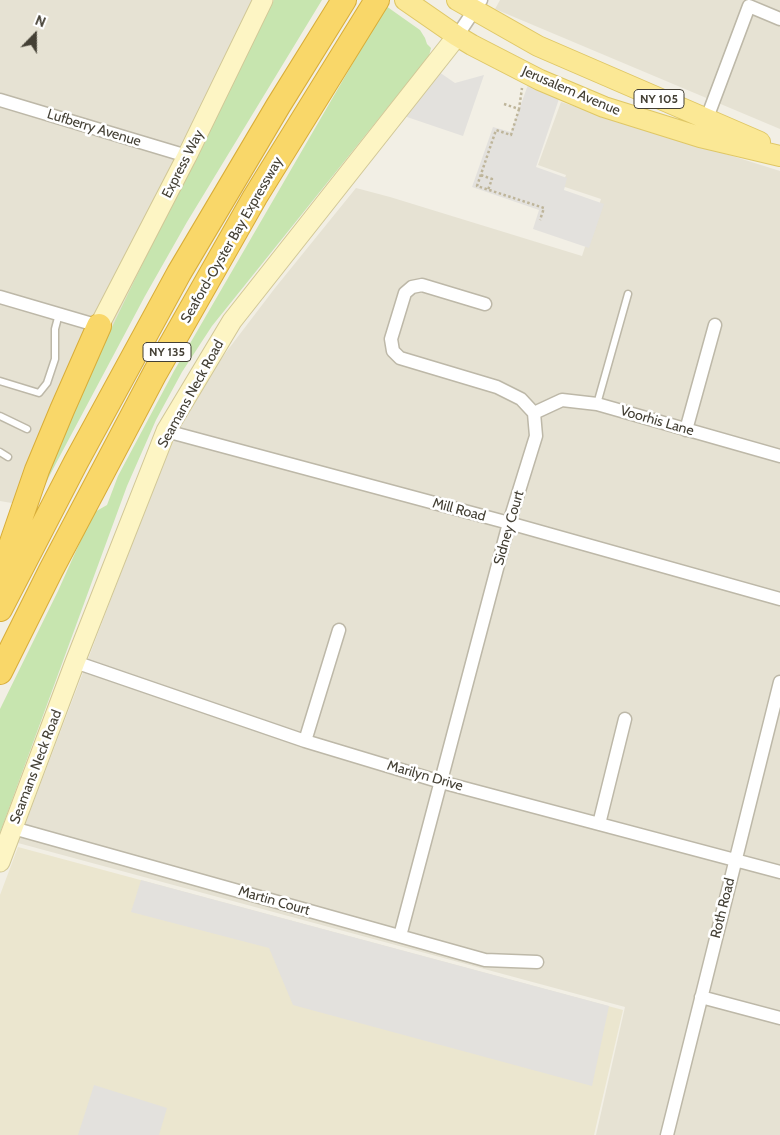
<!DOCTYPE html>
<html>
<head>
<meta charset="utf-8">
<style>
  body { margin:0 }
  #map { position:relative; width:780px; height:1135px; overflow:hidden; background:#f2efe5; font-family:Cabin,sans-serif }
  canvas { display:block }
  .north { position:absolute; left:10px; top:10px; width:50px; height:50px; -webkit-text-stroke:4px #fff; paint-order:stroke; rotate:22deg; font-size:14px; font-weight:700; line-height:20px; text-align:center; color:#444035 }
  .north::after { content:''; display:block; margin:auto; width:18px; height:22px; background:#444035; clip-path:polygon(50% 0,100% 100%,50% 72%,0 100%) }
</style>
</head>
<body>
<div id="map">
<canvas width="780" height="1135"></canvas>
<div class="north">N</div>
</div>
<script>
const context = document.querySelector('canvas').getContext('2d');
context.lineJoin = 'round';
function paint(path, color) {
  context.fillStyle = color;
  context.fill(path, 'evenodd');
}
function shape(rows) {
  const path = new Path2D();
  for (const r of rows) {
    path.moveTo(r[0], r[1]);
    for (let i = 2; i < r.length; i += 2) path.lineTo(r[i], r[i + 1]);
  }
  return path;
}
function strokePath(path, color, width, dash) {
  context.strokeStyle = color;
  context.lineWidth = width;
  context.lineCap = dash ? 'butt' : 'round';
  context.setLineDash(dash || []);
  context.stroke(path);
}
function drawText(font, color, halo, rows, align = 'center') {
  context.font = font + ' Cabin,sans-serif';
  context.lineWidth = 5;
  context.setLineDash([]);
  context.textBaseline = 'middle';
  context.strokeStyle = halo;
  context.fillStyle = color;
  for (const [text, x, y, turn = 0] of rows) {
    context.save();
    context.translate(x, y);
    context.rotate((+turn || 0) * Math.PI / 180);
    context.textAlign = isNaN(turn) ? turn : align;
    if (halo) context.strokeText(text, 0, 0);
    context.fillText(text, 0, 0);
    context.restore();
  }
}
paint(shape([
  [0,0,274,0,35,507,0,501],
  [500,0,780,0,780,129,495,9],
  [561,102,780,171,780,1135,596,1135,625,1007,18,843,130,549,180,423,214,368,275,288,356,188,390,197,582,256,601,199,562,186,566,175,538,165]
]), '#e6e2d3');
paint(shape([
  [18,847,623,1010,594,1135,0,1135,0,895]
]), '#ebe6cf');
paint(shape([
  [274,0,322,0,187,222,145,296,37,499,101,335,112,327,170,207],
  [386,6,420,30,425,38,427,44,431,48,429,56,212,326,182,372,156,420,127,486,0,833,0,709,58,591,93,513,107,505,118,476,174,371]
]), '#c7e5af');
paint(shape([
  [439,72,455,83,484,75,463,136,404,116],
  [529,82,561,93,536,167,567,178,564,190,604,204,589,248,533,229,539,210,472,187,493,127,511,132],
  [141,880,609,1006,592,1086,293,1005,269,948,131,912],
  [94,1085,167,1108,159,1135,78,1135]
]), '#e3e1dd');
const lane = shape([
  [0,381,39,393,47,383,55,359,55,329,59,314],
  [597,404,628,294],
  [0,416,27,429],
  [0,452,8,457]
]);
const street = shape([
  [457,36,481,0],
  [0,100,187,156],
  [704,126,749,6,780,19],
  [0,297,99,326],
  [534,413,562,400,597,404,780,456],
  [686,430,715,325],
  [166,431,509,523,780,599],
  [75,662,305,741,441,782,780,872],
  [305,741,339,630],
  [599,824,625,719],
  [13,828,485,960,537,962],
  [400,936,509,523,536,436,534,413,521,399,497,387,400,358,393,351,391,339,405,293,412,287,422,285,485,304],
  [701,997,780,1018],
  [667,1135,780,682]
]);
const secondary = shape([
  [99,326,187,156,263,0],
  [0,862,75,662,166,431,232,321,457,36]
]);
const primary = shape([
  [405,0,457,36,472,45,540,80,604,107,700,137,780,156],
  [457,0,538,46,760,142]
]);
const highway = shape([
  [0,577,37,470,62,410,99,326],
  [0,609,76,462,179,273,278,106,344,0],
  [0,672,51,570,155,373,255,197,377,0]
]);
strokePath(lane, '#bdb8a8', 9);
strokePath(street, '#bdb8a8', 15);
strokePath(secondary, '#d1c796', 21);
strokePath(primary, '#dfc766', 22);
strokePath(highway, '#d8ad39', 26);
strokePath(shape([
  [504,104,519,109,522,88],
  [519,109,511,135,496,130,477,186,544,208,540,220],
  [481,175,492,179,488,190]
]), '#beb59a', 2.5, [2.5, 2.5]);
strokePath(lane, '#fff', 6);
strokePath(street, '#fff', 12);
strokePath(secondary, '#fdf5c4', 19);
strokePath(primary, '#fbe895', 20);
strokePath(highway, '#f9d769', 24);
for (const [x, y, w] of [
  [659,99,50],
  [167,352,48]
]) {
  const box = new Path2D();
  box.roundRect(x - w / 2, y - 9.5, w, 19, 4);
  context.fillStyle = '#fff';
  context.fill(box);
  strokePath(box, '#444035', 1);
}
drawText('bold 12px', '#444035', null, [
  ["NY 105",659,99],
  ["NY 135",167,352]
]);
drawText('14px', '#444035', '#fff', [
  ["Jerusalem Avenue",571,91,23],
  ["Lufberry Avenue",94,128,17],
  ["Express Way",183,164,-63],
  ["Seaford-Oyster Bay Expressway",232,240,-60],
  ["Seamans Neck Road",191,394,-61],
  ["Voorhis Lane",657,421,16],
  ["Mill Road",459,510,15],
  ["Sidney Court",509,528,-74],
  ["Seamans Neck Road",36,767,-69],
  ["Marilyn Drive",425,776,16],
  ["Martin Court",274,901,16],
  ["Roth Road",723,908,-76]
]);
</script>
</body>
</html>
